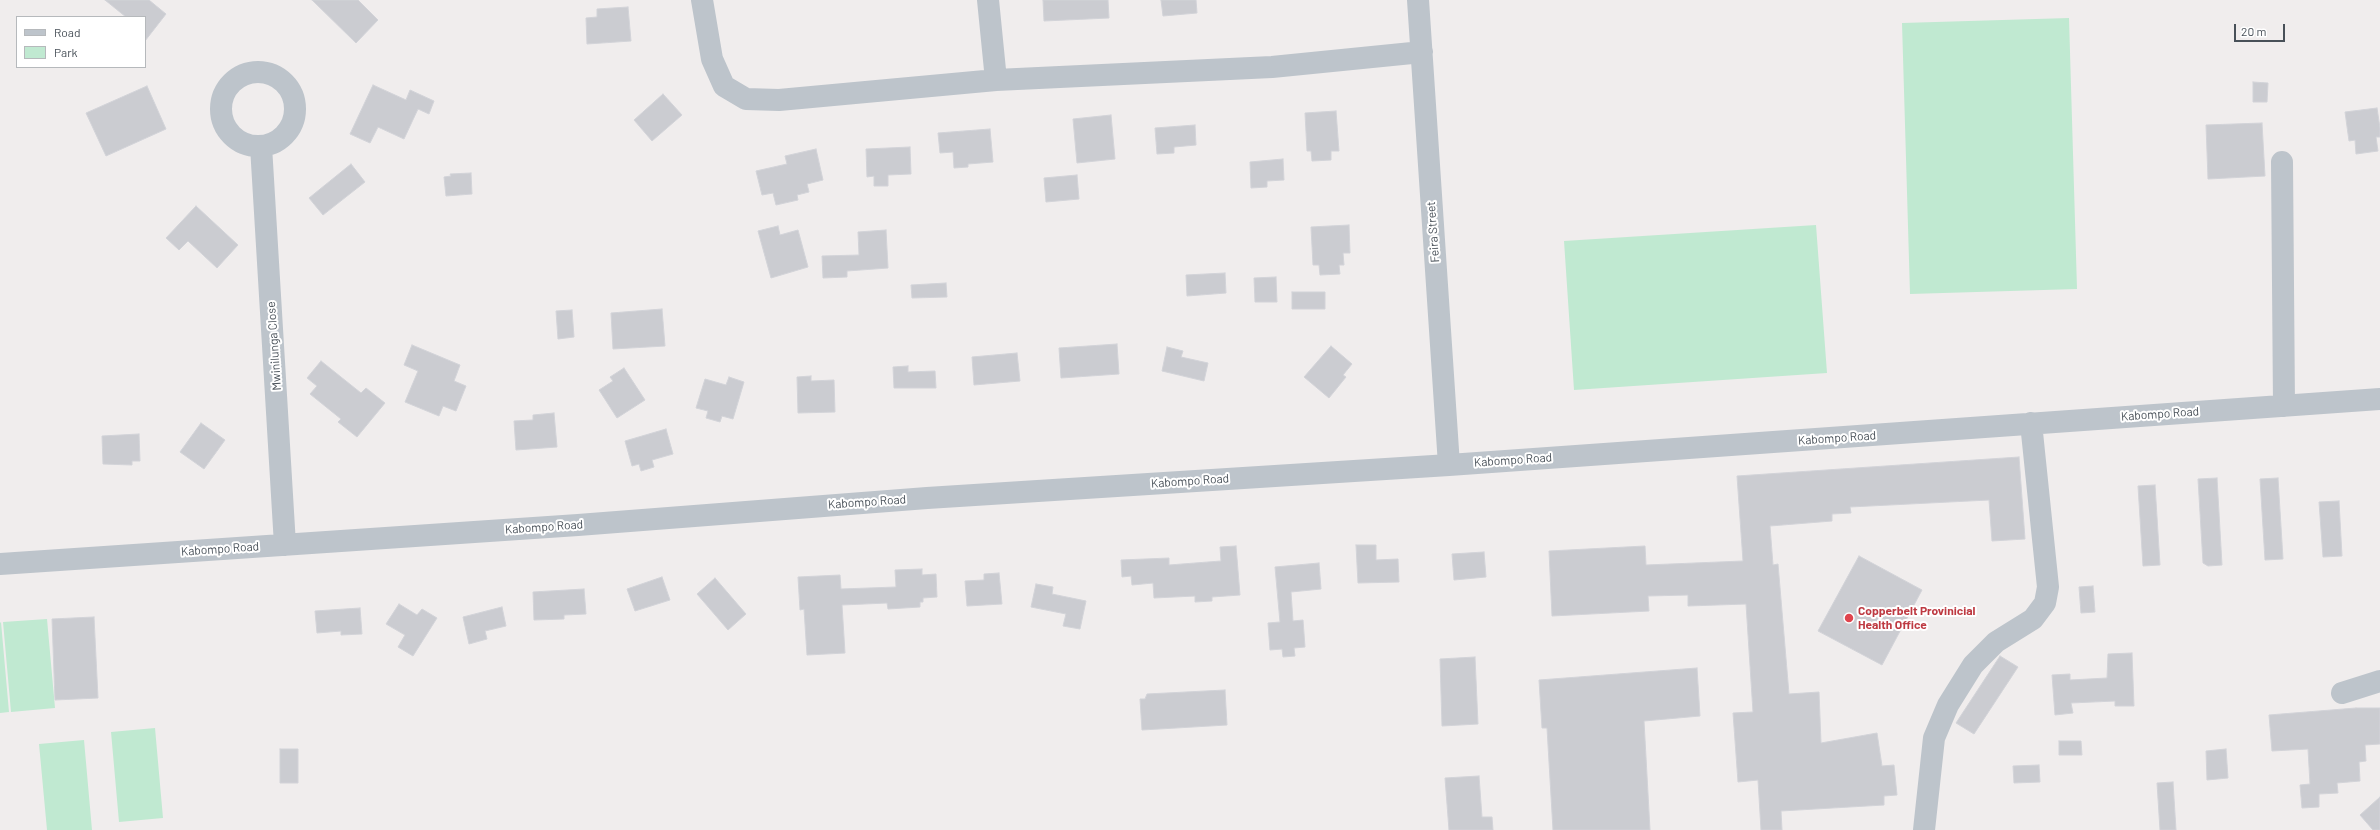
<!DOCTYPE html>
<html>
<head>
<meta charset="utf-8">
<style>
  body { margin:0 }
  #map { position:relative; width:2380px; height:830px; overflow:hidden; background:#f0eded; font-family:Barlow,sans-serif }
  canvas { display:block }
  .legend { position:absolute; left:16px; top:16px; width:130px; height:52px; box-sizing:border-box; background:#fff; border:1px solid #b6b9bc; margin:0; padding:5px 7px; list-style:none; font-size:12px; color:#485058 }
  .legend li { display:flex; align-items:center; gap:8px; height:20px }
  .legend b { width:20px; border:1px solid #b6b9bc }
  .scale { position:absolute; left:2234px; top:24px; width:51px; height:18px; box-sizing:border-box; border:2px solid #485058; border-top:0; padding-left:5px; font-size:12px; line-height:14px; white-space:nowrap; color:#485058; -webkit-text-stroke:3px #fff; paint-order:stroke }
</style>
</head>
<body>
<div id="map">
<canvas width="2380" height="830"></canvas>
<ul class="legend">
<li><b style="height:5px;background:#bdc4cb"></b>Road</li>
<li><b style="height:11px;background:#c0e9d1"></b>Park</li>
</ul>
<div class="scale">20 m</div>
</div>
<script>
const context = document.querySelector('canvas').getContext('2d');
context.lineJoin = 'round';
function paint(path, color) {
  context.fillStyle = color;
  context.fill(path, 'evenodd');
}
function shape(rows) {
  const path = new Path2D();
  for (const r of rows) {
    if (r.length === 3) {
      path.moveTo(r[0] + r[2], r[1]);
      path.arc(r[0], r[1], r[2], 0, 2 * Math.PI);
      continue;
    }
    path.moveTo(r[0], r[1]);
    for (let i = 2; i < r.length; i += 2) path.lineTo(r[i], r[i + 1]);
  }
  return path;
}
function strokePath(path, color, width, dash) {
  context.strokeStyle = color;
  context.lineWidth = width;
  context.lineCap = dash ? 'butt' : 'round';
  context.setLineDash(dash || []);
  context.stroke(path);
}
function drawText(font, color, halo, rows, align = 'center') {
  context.font = font + ' Barlow,sans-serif';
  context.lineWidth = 4;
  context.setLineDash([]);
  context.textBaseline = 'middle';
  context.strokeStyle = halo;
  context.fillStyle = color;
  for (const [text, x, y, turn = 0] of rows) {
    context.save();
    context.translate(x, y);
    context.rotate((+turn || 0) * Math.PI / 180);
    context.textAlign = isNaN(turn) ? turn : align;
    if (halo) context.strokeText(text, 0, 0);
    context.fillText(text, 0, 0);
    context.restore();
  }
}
paint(shape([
  [2069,18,2077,289,1910,294,1902,23],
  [1816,225,1827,373,1574,390,1564,241],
  [47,619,55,708,11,712,3,622],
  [1,622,9,712,0,713,0,623],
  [155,728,163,818,119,822,111,732],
  [84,740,92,830,47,830,39,744]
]), '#c0e9d1');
const building = shape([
  [105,0,149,0,166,14,145,41,145,17,126,17,105,0],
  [312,0,358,0,378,20,356,43,312,0],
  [1043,0,1108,0,1109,18,1044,21,1043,0],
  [1161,0,1196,0,1197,13,1163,16,1161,0],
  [628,7,631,41,587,44,586,18,597,17,597,9,628,7],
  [2253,82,2268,83,2267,102,2253,102,2253,82],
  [373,85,406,100,410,90,434,101,429,114,418,109,404,139,378,127,370,143,350,134,373,85],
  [147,86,166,129,106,156,86,113,147,86],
  [663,94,682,115,652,141,634,120,663,94],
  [2377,108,2380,128,2380,137,2376,137,2378,151,2356,154,2355,140,2349,141,2345,112,2377,108],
  [1336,111,1339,151,1331,151,1331,160,1312,161,1311,151,1307,151,1305,113,1336,111],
  [1111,115,1115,159,1077,163,1073,119,1111,115],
  [2262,123,2265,176,2208,179,2206,125,2262,123],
  [1195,125,1196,145,1174,147,1174,153,1157,154,1155,128,1195,125],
  [990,129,993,162,968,164,968,167,954,168,953,152,940,153,938,133,990,129],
  [910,147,911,174,888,175,888,186,874,186,874,176,867,177,866,149,910,147],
  [816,149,823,180,807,184,809,192,797,195,798,200,776,205,773,193,762,195,756,171,787,164,785,156,816,149],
  [1283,159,1284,180,1267,181,1267,187,1251,188,1250,162,1283,159],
  [351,164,365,182,323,215,309,198,351,164],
  [471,173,472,194,446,196,444,177,451,176,450,174,471,173],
  [1077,175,1079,199,1046,202,1044,178,1077,175],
  [196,206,238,245,217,268,188,241,179,250,166,238,196,206],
  [1349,225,1350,253,1343,253,1344,265,1339,265,1340,274,1320,275,1319,265,1313,265,1311,227,1349,225],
  [778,226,780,235,798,230,808,267,771,278,758,231,778,226],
  [886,230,888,268,847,271,847,277,823,278,822,256,859,255,858,232,886,230],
  [1225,273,1226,293,1187,296,1186,275,1225,273],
  [1276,277,1277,302,1255,302,1254,278,1276,277],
  [946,283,947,297,912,298,911,285,946,283],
  [1292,292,1325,292,1325,309,1292,309,1292,292],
  [662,309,665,346,613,349,611,313,662,309],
  [572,310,574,337,558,339,556,311,572,310],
  [1117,344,1119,374,1061,378,1059,348,1117,344],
  [412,345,460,365,454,381,466,386,456,411,443,406,439,416,405,402,418,371,404,365,412,345],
  [1331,346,1352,364,1343,375,1346,377,1329,398,1304,377,1331,346],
  [1167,347,1183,351,1181,357,1208,363,1204,381,1162,371,1167,347],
  [1017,353,1020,381,974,385,972,357,1017,353],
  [321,361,361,393,366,388,385,403,357,437,338,422,341,419,310,394,317,386,307,378,321,361],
  [908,366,908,372,935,371,936,388,894,388,893,367,908,366],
  [624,368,645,400,617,418,599,390,613,381,610,377,624,368],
  [811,376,811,381,834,380,835,412,798,413,797,377,811,376],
  [729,377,744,382,733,419,722,416,720,422,706,418,708,411,696,408,705,379,726,385,729,377],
  [554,413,557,447,516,450,514,421,533,420,533,415,554,413],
  [201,423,225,440,204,469,180,452,201,423],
  [666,429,673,454,652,460,654,467,641,471,639,464,632,466,625,441,666,429],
  [139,434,140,461,132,461,132,465,103,464,102,436,139,434],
  [2019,457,2025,539,1992,541,1989,500,1850,507,1851,513,1832,514,1832,521,1770,526,1773,565,1778,564,1789,694,1819,692,1821,743,1877,733,1882,766,1894,765,1897,795,1884,796,1884,805,1781,811,1782,830,1761,830,1758,780,1738,782,1733,713,1753,712,1746,604,1688,606,1688,595,1648,596,1649,611,1552,616,1549,551,1645,546,1646,565,1743,561,1737,476,2019,457],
  [2217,478,2222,565,2208,566,2203,563,2198,479,2217,478],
  [2278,478,2283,559,2265,560,2260,479,2278,478],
  [2155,485,2160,565,2143,566,2138,486,2155,485],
  [2339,501,2342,556,2323,557,2319,502,2339,501],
  [1356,545,1376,545,1376,560,1398,559,1399,582,1358,583,1356,545],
  [1236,546,1240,595,1212,597,1212,601,1195,602,1195,596,1154,598,1153,583,1132,585,1131,576,1122,577,1121,560,1169,558,1169,565,1221,561,1220,547,1236,546],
  [1484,552,1486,577,1454,580,1452,554,1484,552],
  [1859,556,1922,590,1882,665,1818,631,1859,556],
  [1319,563,1321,589,1291,592,1293,621,1303,620,1305,647,1294,648,1295,656,1283,657,1282,649,1270,650,1268,623,1280,622,1275,567,1319,563],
  [922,569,922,575,936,574,937,597,923,598,923,602,920,602,920,607,888,609,887,603,842,605,845,653,807,655,804,609,800,610,798,577,840,575,841,589,896,587,895,570,922,569],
  [999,573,1002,604,967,606,965,581,984,580,984,574,999,573],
  [662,577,670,600,635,611,627,589,662,577],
  [715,578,746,614,728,630,697,594,715,578],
  [1036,584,1053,587,1052,594,1086,601,1080,629,1063,626,1066,614,1031,607,1036,584],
  [2093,586,2095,612,2081,613,2079,587,2093,586],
  [584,589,586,614,564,615,564,619,534,620,533,592,584,589],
  [399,604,417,615,422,609,437,618,413,656,398,647,405,635,386,624,399,604],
  [502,607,506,626,485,631,487,639,469,644,463,617,502,607],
  [360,608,362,634,341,635,341,631,317,633,315,611,360,608],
  [94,617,98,698,55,700,52,619,94,617],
  [2132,653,2134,706,2115,706,2115,701,2071,703,2073,713,2055,715,2052,675,2070,674,2070,680,2107,678,2108,654,2132,653],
  [2000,656,2018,667,1974,734,1956,723,2000,656],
  [1475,657,1478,724,1442,726,1440,659,1475,657],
  [1697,668,1700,716,1644,721,1650,830,1553,830,1547,728,1542,728,1539,680,1697,668],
  [1225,690,1227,725,1142,730,1140,699,1145,699,1147,694,1225,690],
  [2356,708,2380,708,2380,744,2365,745,2366,761,2359,762,2360,781,2337,783,2338,793,2319,794,2319,807,2302,808,2300,785,2310,784,2308,749,2272,751,2269,715,2356,708],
  [2059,741,2081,741,2082,755,2059,755,2059,741],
  [280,749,298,749,298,783,280,783,280,749],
  [2226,749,2228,778,2207,780,2206,751,2226,749],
  [2039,765,2040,782,2014,783,2013,766,2039,765],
  [1479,776,1482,817,1492,817,1493,830,1449,830,1445,778,1479,776],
  [2173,782,2176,830,2160,830,2157,783,2173,782],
  [2380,797,2380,830,2373,830,2360,815,2380,797]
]);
paint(building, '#cbccd1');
strokePath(building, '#d2d3d8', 1);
strokePath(shape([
  [702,0,712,59,724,86,746,99,779,100,996,80,1272,67,1422,52],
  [988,0,996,80],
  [1418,0,1449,465],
  [258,109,37],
  [261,146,285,545],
  [2282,162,2284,406],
  [0,564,578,525,927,498,1449,465,2380,399],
  [2342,693,2380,681],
  [1924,830,1934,738,1948,705,1973,665,1996,642,2033,619,2045,603,2048,587,2031,423]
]), '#bdc4cb', 22);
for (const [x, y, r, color] of [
  [1849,618,5,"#e0444e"]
]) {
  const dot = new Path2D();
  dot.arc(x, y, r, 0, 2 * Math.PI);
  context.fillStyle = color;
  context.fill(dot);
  strokePath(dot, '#fff', 1.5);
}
drawText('12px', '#485058', '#fff', [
  ["Feira Street",1433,232,-94],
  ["Mwinilunga Close",274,346,-94],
  ["Kabompo Road",2160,414,-4],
  ["Kabompo Road",1837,438,-4],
  ["Kabompo Road",1513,460,-4],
  ["Kabompo Road",1190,481,-4],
  ["Kabompo Road",867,502,-4],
  ["Kabompo Road",544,527,-4],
  ["Kabompo Road",220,549,-4]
]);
drawText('bold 12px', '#be3a42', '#fff', [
  ["Copperbelt Provinicial",1858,611],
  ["Health Office",1858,625]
], 'left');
</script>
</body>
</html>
